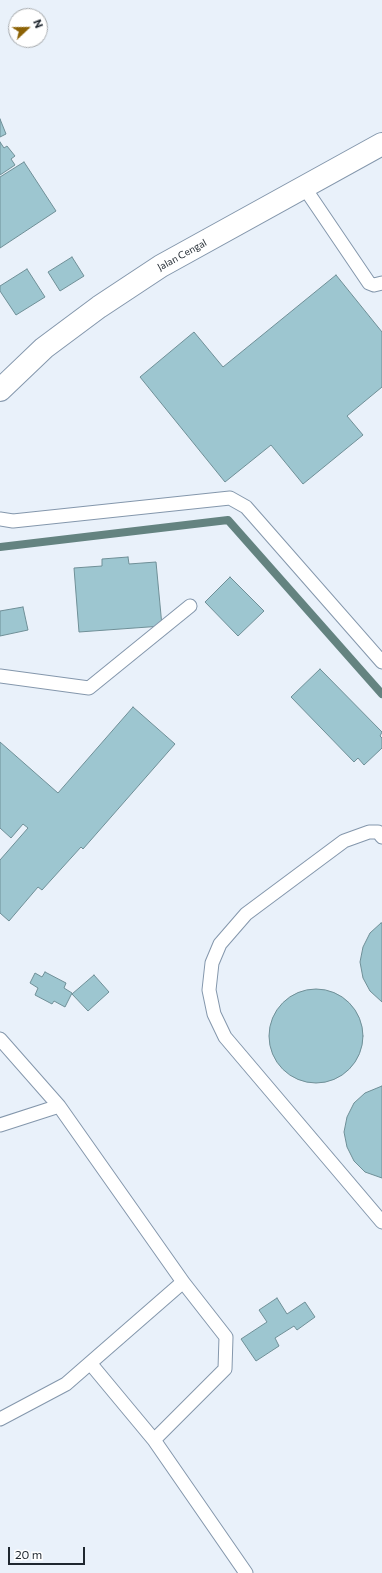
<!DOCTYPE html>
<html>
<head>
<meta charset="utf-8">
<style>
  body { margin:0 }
  #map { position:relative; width:382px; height:1573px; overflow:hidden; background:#e9f1fa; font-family:Commissioner,sans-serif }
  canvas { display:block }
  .north { position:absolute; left:8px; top:8px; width:40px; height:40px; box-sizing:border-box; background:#fff; border:1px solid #a5a9ac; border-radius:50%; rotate:68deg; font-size:11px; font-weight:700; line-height:16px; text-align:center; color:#1f272f }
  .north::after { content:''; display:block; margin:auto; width:14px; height:18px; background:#8c6205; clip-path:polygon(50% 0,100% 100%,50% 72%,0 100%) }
  .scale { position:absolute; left:8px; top:1547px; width:77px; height:18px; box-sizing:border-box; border:2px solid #1f272f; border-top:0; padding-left:5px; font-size:12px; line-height:14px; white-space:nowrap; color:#1f272f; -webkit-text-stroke:3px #fff; paint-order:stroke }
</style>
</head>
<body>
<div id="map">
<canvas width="382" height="1573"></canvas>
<div class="north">N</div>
<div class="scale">20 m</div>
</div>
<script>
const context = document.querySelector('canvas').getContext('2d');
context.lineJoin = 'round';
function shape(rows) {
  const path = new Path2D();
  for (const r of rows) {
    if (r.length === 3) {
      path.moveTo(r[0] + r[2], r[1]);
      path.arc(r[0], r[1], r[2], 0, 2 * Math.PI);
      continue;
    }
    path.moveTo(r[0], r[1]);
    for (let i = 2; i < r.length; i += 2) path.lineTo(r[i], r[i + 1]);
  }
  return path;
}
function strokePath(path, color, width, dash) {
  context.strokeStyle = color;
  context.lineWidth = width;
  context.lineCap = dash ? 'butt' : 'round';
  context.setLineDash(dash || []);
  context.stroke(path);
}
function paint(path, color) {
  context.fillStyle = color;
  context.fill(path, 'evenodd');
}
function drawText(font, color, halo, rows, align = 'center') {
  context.font = font + ' Commissioner,sans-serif';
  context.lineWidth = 3;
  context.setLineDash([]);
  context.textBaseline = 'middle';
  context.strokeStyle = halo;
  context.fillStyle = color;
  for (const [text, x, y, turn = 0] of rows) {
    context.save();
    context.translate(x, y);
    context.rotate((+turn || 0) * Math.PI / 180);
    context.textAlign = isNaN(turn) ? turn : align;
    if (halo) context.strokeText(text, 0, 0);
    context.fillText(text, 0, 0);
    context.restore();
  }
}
strokePath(shape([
  [0,547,228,520,382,694]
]), '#648380', 8);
const building = shape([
  [0,119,6,134,0,137,0,119],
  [0,142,4,148,7,146,15,156,11,159,15,165,0,175,0,142],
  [24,162,56,211,0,248,0,177,24,162],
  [72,257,84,276,60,291,48,272,72,257],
  [27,269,45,297,16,315,0,291,0,286,27,269],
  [336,275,382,332,382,387,347,416,363,435,303,484,271,445,225,482,140,377,194,332,223,367,336,275],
  [128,557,129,564,156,562,162,626,79,632,74,568,102,566,102,559,128,557],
  [230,577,264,611,238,636,205,602,230,577],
  [23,607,28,630,0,636,0,611,23,607],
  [320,669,382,732,380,736,382,738,382,748,364,765,358,758,354,762,291,697,320,669],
  [133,707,175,744,83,849,81,847,42,890,38,887,9,921,0,913,0,860,28,828,23,824,11,838,0,828,0,742,58,793,133,707],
  [381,923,382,923,382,1002,370,991,363,978,360,962,363,947,370,933,381,923],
  [45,972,66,983,64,988,72,993,65,1007,54,1001,52,1004,35,995,38,988,30,983,35,973,42,977,45,972],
  [94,975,109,992,88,1011,72,994,94,975],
  [316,1036,47],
  [382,1086,382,1178,365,1172,354,1161,347,1147,344,1132,347,1117,354,1103,365,1093,382,1086],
  [277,1298,287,1314,305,1302,315,1317,297,1330,294,1326,275,1338,279,1346,256,1361,241,1339,267,1322,259,1310,277,1298]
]);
paint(building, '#9dc6d0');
strokePath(building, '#6f8f97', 1);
const lane = shape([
  [304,187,369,283,374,285,382,283],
  [0,519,13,521,230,498,246,507,382,662],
  [0,676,89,688,190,606],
  [382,837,378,832,369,832,344,841,246,914,220,944,212,963,209,990,214,1014,225,1037,382,1222],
  [0,1039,59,1106,183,1282,66,1384,0,1419],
  [0,1125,59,1106],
  [90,1363,154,1440,246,1573],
  [154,1440,225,1369,226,1337,183,1282]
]);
const street = shape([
  [0,390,44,348,99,307,161,266,382,144]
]);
strokePath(lane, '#8497ac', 15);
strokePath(street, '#8497ac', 24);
strokePath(lane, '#fff', 13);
strokePath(street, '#fff', 22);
drawText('10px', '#1f272f', '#fff', [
  ["Jalan Cengal",182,255,-29]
]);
</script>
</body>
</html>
